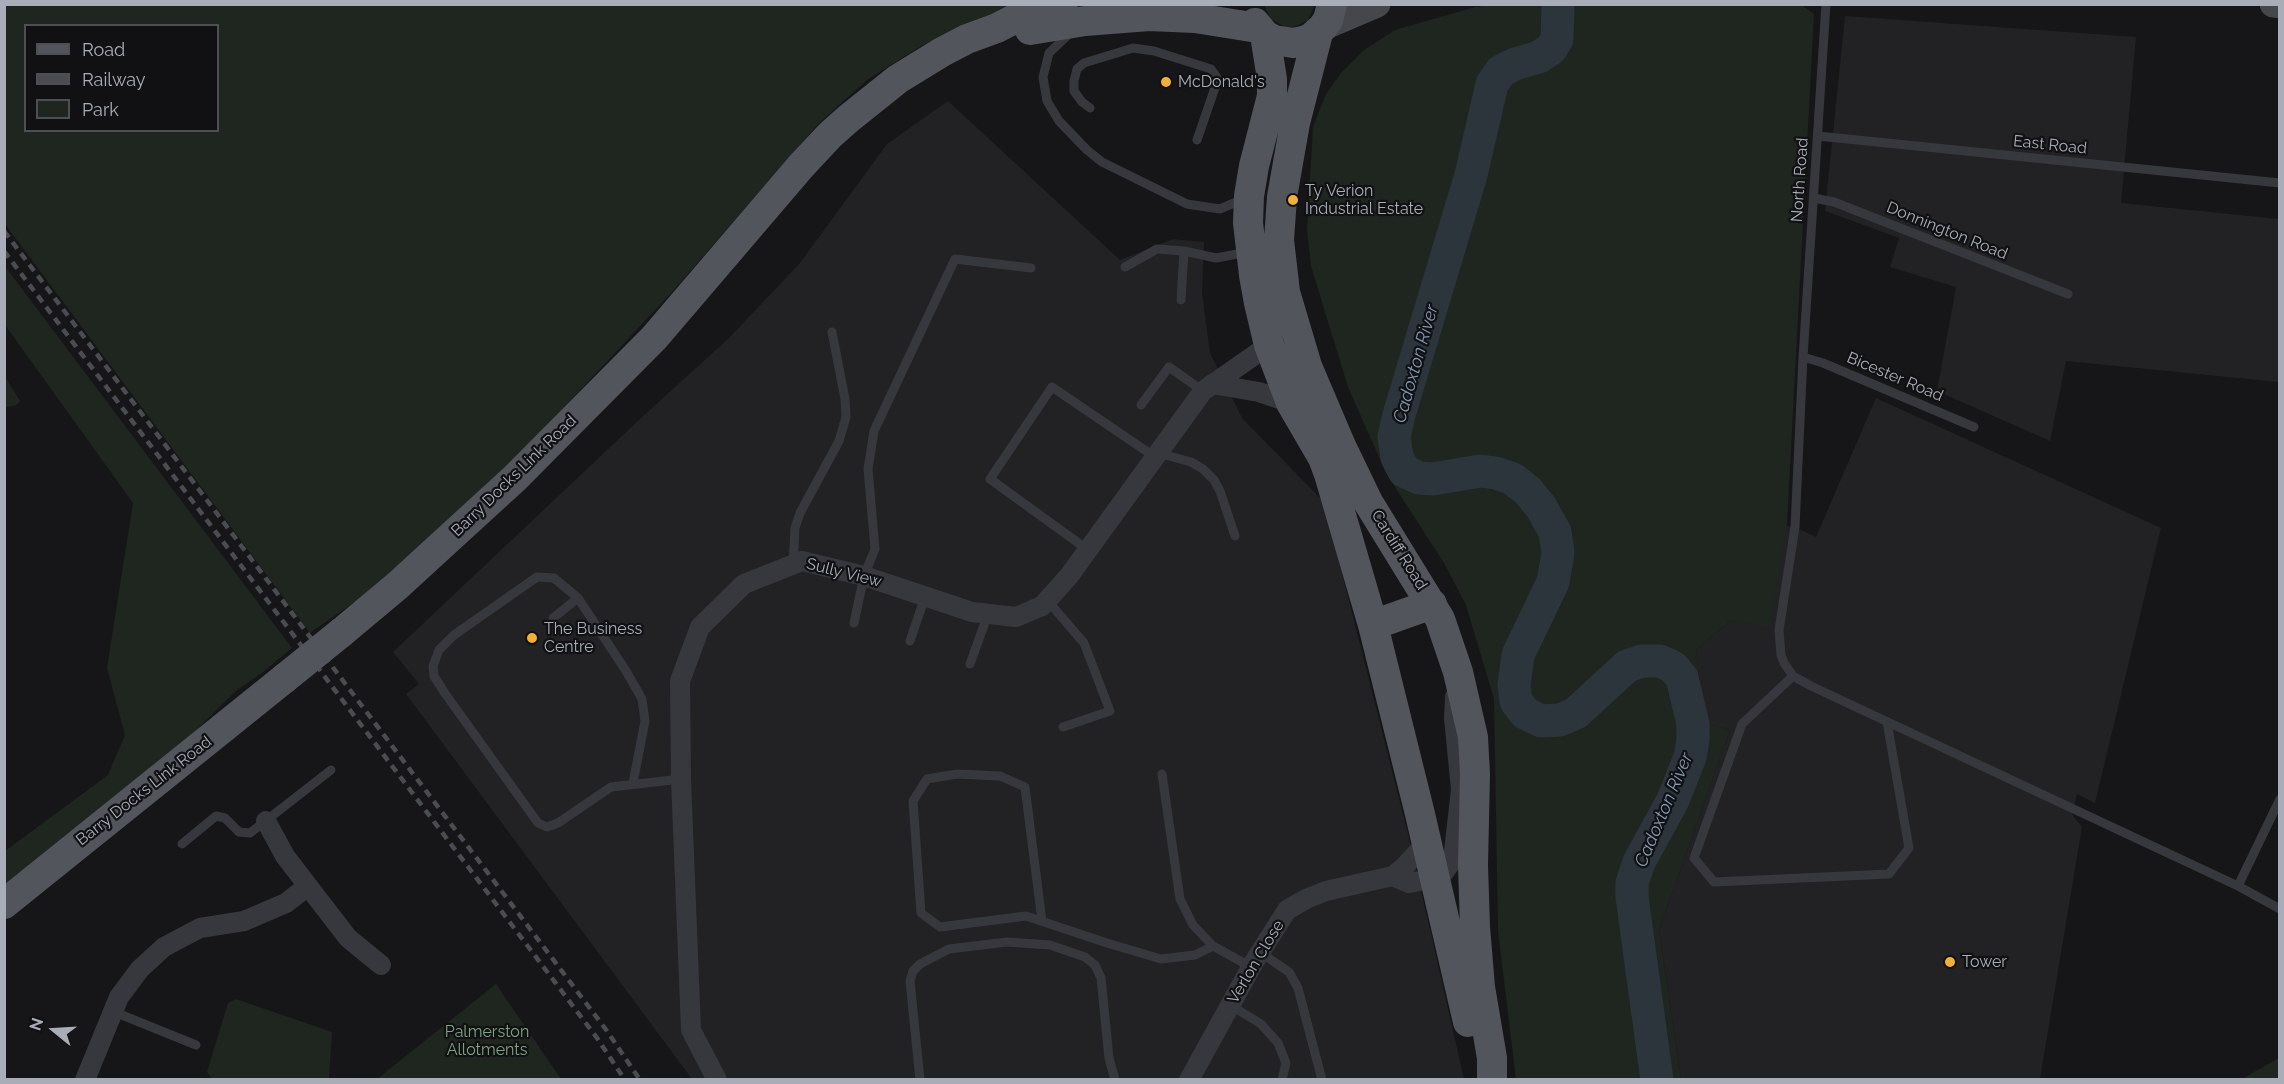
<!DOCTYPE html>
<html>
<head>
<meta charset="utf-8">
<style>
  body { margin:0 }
  #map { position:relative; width:2284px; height:1084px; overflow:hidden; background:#161618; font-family:Raleway,sans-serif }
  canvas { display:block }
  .frame { position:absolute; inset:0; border:6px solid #a8adb8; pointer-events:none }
  .legend { position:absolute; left:24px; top:24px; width:195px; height:108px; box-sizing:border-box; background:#111113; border:2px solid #4d4f55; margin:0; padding:8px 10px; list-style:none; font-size:18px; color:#a8adb8 }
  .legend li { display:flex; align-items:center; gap:12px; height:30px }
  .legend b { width:30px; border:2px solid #4d4f55 }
  .north { position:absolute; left:24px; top:1000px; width:60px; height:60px; -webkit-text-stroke:4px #111113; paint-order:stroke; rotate:288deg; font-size:16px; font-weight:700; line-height:24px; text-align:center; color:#a8adb8 }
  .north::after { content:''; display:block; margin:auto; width:21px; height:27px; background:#a8adb8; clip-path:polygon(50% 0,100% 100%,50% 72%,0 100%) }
</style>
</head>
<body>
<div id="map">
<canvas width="2284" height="1084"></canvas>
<div class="frame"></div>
<ul class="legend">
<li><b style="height:8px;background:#53555c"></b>Road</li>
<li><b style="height:8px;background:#4a4c52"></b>Railway</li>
<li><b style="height:16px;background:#1e261f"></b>Park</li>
</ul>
<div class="north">N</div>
</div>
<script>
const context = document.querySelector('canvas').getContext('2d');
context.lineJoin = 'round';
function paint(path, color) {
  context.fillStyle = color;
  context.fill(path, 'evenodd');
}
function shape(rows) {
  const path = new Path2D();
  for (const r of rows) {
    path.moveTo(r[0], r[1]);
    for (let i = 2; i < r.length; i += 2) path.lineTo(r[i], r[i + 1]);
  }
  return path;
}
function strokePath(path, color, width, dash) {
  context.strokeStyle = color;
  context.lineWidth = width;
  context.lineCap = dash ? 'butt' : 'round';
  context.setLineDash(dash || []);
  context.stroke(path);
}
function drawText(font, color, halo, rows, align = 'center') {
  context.font = font + ' Raleway,sans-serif';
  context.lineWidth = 4.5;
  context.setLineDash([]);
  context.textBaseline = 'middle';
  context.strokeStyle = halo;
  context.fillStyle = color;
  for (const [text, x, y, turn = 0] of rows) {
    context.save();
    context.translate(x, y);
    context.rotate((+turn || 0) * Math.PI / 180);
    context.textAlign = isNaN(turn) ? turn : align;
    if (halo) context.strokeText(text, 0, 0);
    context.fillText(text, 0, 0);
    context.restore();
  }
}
paint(shape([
  [1845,16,2136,37,2121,203,2279,219,2279,382,2066,361,2050,441,1937,391,1956,287,1890,267,1899,238,1825,211],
  [948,101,1120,260,1173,239,1204,242,1202,293,1210,353,1242,418,1324,502,1410,842,1464,1079,692,1079,406,694,419,684,393,652,641,418,729,338,800,263,887,144],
  [1876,398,2161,528,2095,803,2077,794,2072,814,2082,827,2040,1079,1681,1079,1659,930,1730,730,1704,723,1696,650,1731,620,1770,524,1795,527,1816,537]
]), '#222225');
paint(shape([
  [1315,4,1308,20,1294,27,1285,27,1271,19,1264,5],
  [5,5,1042,5,991,15,921,46,867,80,819,123,673,291,540,433,461,511,359,599,310,633,5,224],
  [26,26,218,26,218,130,26,130],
  [1492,5,1800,4,1814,14,1787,524,1770,627,1731,620,1696,650,1704,723,1730,730,1659,930,1681,1079,1516,1079,1498,931,1494,699,1466,605,1444,563,1386,473,1348,387,1311,266,1307,230,1313,127,1326,94,1341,73,1364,50,1395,30,1475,7],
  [4,265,292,648,262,673,237,690,177,749,5,892,5,851,108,775,125,735,107,668,133,503,5,325],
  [4,375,20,401,15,406,5,407],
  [496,984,561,1079,377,1079],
  [236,999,332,1032,329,1079,212,1079,207,1072,228,1003],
  [2279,1058,2279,1079,2242,1079]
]), '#1e261f');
strokePath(shape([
  [1558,7,1557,39,1551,49,1539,57,1515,64,1501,71,1492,84,1471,175,1399,415,1394,437,1397,457,1404,471,1419,478,1433,479,1480,471,1496,473,1513,479,1528,491,1541,507,1555,532,1558,553,1553,582,1518,655,1514,685,1516,701,1525,713,1541,721,1560,720,1576,713,1627,666,1642,661,1660,661,1673,667,1682,678,1693,724,1693,740,1690,757,1673,800,1639,862,1632,883,1632,897,1657,1080]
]), '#2c353c', 33);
strokePath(shape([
  [1826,4,1803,357,1795,527,1779,630,1781,655,1784,663,1793,676,1811,686,2238,886,2280,909],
  [1069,34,1049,53,1043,77,1047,101,1059,121,1087,150,1102,162,1187,204,1220,209,1243,199],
  [1090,108,1082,102,1074,91,1074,81,1077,69,1084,63,1133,48,1154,51,1211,69,1218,79,1197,140],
  [1818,136,2280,183],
  [1814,198,1834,202,2068,294],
  [1125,267,1157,249,1184,251,1216,258,1248,252],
  [1181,300,1184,251],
  [1803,357,1823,363,1974,427],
  [1141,405,1169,367,1203,391],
  [1158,453,1191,462,1203,469,1214,480,1220,491,1235,536],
  [1088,550,990,479,1052,387,1155,457],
  [793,565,795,528,800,513,839,441,846,417,845,399,832,332],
  [1047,600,1084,643,1110,711,1063,727],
  [553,618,578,598],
  [854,623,864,576,875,549,868,469,874,431,955,259,1031,268],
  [910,641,925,597],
  [970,664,988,614],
  [1793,676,1742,724,1694,858,1714,882,1889,874,1909,848,1887,722],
  [1162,774,1180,899,1193,925,1213,946],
  [633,783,645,721,642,699,626,671,578,598,554,578,537,577,454,635,439,650,433,666,434,676,444,692,538,823,547,827,558,823,611,787,681,779],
  [182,844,216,816,225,818,239,832,250,833,331,770],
  [2238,886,2280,799],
  [1042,921,1025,787,1000,776,957,774,927,779,913,801,921,913,940,927,1026,916,1107,943,1161,959,1195,955,1213,946,1251,967],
  [1261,953,1289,972,1298,988,1322,1080],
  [1230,1005,1261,1024,1278,1043,1286,1063,1282,1080],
  [112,1011,196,1045],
  [920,1080,910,981,913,971,920,964,949,949,1007,942,1050,945,1085,957,1095,965,1101,978,1109,1058,1115,1080]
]), '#37383d', 9);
strokePath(shape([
  [1212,384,1259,392,1291,403],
  [266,821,285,856,308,886],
  [1393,876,1409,883,1435,878,1444,872,1453,860,1461,790,1454,718,1455,697],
  [85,1080,119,997,140,969,164,947,200,928,244,921,286,903,308,886,348,938,381,965],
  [717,1080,691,1030,681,779,680,681,700,627,744,584,802,561,864,576,972,612,1016,617,1042,606,1069,576,1203,391,1279,338],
  [1189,1080,1254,962,1287,910,1306,899,1326,891,1393,876,1404,867,1427,842]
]), '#37383d', 20);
strokePath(shape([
  [2273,4,2280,5],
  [1323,27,1377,4]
]), '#45474d', 27);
strokePath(shape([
  [1255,23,1265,35,1274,40,1293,43,1303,41,1311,38,1323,27,1328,20,1332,4],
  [1030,30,1085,21,1149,16,1195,18,1258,28],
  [1318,33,1295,123,1282,197,1279,240,1285,292,1307,366,1341,446,1368,502,1440,619,1458,672,1473,737,1475,774,1473,865,1475,927,1480,987,1492,1058,1492,1080],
  [1265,35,1272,79,1272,96,1254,166,1249,196,1248,223,1254,275,1259,303,1269,345,1291,403,1323,458,1329,474,1373,625,1420,814,1468,1022],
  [1373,625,1432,604],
  [342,632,397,586,515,478,654,338,801,166,830,135,848,119,898,79,942,52,967,39,997,28,1026,13,1063,4],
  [4,904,285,678]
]), '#53555c', 30);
strokePath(shape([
  [4,231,607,1031,640,1080],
  [4,251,597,1038,625,1080]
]), '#4a4c52', 4.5, [8, 6]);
strokePath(shape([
  [285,678,342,632]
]), '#53555c', 30);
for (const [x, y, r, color] of [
  [1166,82,6,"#f2b134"],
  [1293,200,6,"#f2b134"],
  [532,638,6,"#f2b134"],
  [1950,962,6,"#f2b134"]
]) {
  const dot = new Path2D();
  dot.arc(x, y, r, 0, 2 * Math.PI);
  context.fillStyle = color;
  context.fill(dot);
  strokePath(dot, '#111113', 2);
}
drawText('16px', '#a8adb8', '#111113', [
  ["McDonald's",1178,82],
  ["Ty Verion",1305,191],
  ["Industrial Estate",1305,209],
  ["The Business",544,629],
  ["Centre",544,647],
  ["Tower",1962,962]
], 'left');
drawText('16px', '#a8adb8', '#111113', [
  ["East Road",2050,145,6],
  ["North Road",1800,180,-86],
  ["Donnington Road",1947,231,22],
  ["Bicester Road",1895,377,23],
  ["Barry Docks Link Road",514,476,-44],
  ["Cardiff Road",1399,550,58],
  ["Sully View",844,573,14],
  ["Barry Docks Link Road",144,791,-38],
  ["Verlon Close",1256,962,-59]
]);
drawText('16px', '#7fa381', '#111113', [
  ["Palmerston",487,1032],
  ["Allotments",487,1050]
]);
drawText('italic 18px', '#7f9bb3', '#111113', [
  ["Cadoxton River",1416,364,-74],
  ["Cadoxton River",1664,810,-67]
]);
</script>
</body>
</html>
